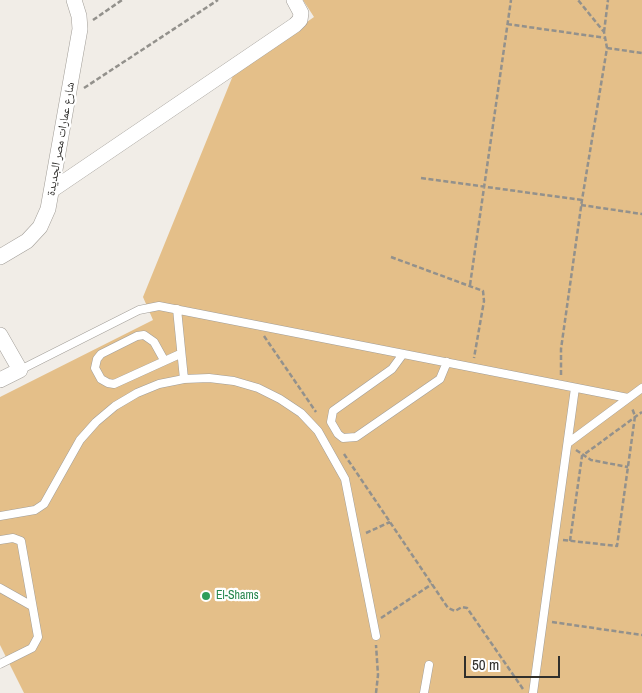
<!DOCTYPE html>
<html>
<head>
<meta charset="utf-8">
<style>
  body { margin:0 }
  #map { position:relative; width:642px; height:693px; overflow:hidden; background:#f1ede7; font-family:"Archivo Narrow",sans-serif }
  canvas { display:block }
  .scale { position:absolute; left:464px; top:656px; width:96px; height:22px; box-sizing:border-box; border:2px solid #302f2c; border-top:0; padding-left:6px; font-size:15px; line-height:18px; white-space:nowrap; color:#302f2c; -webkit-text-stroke:4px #fff; paint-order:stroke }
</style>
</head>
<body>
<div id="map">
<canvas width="642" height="693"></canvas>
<div class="scale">50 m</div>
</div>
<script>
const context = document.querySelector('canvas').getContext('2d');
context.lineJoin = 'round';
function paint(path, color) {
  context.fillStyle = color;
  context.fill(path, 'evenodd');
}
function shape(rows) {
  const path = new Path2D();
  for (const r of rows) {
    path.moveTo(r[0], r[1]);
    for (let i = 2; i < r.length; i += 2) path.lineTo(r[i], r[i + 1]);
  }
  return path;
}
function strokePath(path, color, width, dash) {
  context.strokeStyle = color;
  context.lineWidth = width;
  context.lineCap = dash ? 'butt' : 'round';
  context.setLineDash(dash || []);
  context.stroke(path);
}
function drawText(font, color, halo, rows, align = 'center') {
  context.font = font + ' "Archivo Narrow","Noto Naskh Arabic",sans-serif';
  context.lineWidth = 4.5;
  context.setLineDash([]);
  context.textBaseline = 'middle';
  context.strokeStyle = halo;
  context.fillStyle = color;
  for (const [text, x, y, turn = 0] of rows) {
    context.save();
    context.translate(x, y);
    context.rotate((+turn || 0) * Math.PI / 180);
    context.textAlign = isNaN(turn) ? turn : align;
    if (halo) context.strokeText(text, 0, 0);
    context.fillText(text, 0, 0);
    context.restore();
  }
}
paint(shape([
  [303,0,642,0,642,693,24,693,0,645,0,397,153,320,143,297,234,73,314,17]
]), '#e4bf89');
const lane = shape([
  [177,309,184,379],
  [403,354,392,369,333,411,331,422,338,434,343,438,356,437,440,379,447,362],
  [164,360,154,342,144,335,137,336,101,354,97,359,95,368,101,379,108,383,114,384,180,354],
  [20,370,139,310,159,306,628,398],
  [568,443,642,388],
  [0,516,35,510,44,504,80,440,96,422,115,406,137,393,159,384,184,379,209,378,234,381,258,388,280,399,301,413,318,431,345,479,376,636],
  [0,540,13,538,21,541,38,637,32,648,0,664],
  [0,588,32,606],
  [424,693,429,665],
  [533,693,575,388]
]);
const street = shape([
  [52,190,295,25,300,20,301,13,294,0],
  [0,257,27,241,40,227,48,209,80,29,79,16,74,0],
  [0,335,20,370,0,380]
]);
strokePath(lane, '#a29e98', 9);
strokePath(street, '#a29e98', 16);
strokePath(shape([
  [93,20,122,0],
  [507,24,606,38],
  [604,32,608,0],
  [607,48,642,53],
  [84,88,218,0],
  [421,178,582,200],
  [581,205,642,214],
  [391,257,483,291,484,301,474,358],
  [470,285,511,0],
  [264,336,316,412],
  [561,375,561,349,582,200,607,48,604,32,578,0],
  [576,450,591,460,628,467],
  [344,454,448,608,455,611,462,607,467,608,523,689],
  [366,533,390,522],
  [563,540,617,546,635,416,632,408],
  [570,541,582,456,642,412],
  [381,618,432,584],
  [552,622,642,635],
  [376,693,378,675,376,645]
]), '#93918c', 2.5, [5, 2.5]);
strokePath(lane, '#fff', 8);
strokePath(street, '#fff', 15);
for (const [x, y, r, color] of [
  [206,596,5,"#2e9e5b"]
]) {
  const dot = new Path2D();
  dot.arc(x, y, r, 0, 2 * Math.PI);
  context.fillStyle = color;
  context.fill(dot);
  strokePath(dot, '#fff', 2);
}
drawText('12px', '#302f2c', '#fff', [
  ["شارع عمارات مصر الجديدة",61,139,-80]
]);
drawText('12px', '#27864d', '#fff', [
  ["El-Shams",216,596]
], 'left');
</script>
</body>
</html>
